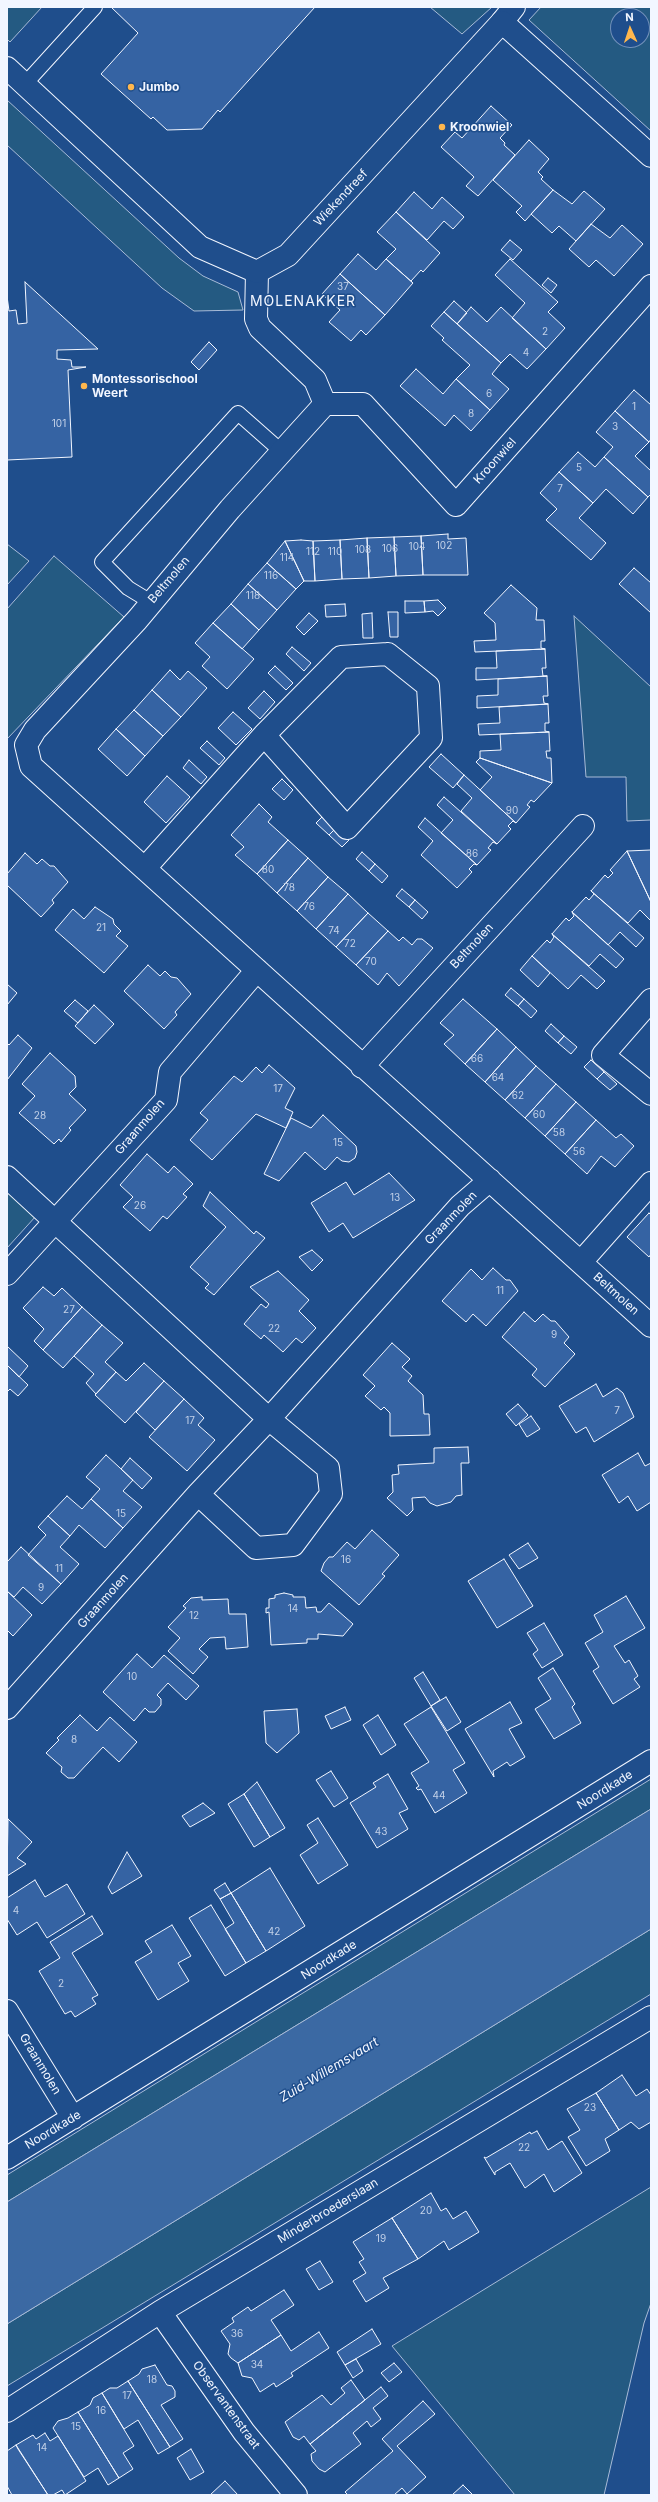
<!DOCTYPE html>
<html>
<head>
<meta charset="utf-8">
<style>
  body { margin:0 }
  #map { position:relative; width:658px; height:2502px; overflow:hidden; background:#1f4e8c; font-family:Inter,sans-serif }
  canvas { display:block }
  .frame { position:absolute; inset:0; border:8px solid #f2f6ff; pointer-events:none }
  .north { position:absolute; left:610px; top:8px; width:40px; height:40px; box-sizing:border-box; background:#1f4e8c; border:1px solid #7391ba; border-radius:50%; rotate:357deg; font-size:11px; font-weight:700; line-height:16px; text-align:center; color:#f2f6ff }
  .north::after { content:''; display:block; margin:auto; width:14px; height:18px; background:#ffb74d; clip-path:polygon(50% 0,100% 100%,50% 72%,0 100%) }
</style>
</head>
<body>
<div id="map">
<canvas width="658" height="2502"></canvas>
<div class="frame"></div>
<div class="north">N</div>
</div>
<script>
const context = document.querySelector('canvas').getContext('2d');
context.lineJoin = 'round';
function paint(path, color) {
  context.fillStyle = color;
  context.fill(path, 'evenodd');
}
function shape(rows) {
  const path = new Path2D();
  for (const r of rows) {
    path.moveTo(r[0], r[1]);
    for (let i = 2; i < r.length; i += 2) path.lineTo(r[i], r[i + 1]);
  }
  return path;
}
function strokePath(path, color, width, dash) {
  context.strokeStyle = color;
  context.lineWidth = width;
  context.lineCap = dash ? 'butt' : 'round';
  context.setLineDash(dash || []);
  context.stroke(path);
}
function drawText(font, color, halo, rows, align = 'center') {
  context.font = font + ' Inter,sans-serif';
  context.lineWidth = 3;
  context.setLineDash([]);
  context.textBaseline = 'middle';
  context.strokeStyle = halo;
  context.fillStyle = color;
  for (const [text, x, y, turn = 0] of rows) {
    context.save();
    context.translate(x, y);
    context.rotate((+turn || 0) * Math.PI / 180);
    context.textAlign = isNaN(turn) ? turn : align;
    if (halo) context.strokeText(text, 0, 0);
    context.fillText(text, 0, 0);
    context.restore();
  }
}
const green = shape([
  [7,7,42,7,10,42,7,39,7,7],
  [430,7,492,7,462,34,430,7],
  [541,7,651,7,651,131,529,20,541,7],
  [618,16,642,16,642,40,618,40,618,16],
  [7,100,179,258,203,276,238,292,243,310,194,311,162,288,7,145,7,100],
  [7,544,29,561,7,585,7,544],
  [54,556,124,617,7,739,7,609,54,556],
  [574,616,651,687,651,820,627,821,626,777,586,777,574,616],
  [7,1189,36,1216,7,1248,7,1189],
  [651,1779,651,1809,7,2202,7,2175,651,1779],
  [651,1929,651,1994,7,2386,7,2324,651,1929],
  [651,2187,651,2303,644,2323,604,2495,515,2495,392,2346,651,2187]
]);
paint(green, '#245a82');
strokePath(green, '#a8bbd7', 1);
const water = shape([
  [651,1809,651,1929,7,2324,7,2202,651,1809]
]);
paint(water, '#3b69a3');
strokePath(water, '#a8bbd7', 1);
const building = shape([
  [111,7,315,7,220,112,218,110,202,129,167,130,153,117,151,119,101,74,138,33,111,7],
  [491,106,512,125,500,138,505,143,504,145,515,155,478,196,466,186,474,177,441,147,455,132,462,138,491,106],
  [529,140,549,159,538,172,543,177,541,179,553,190,525,221,516,212,522,206,493,180,529,140],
  [553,190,572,204,584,191,605,209,576,241,559,226,552,233,531,214,553,190],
  [414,192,432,209,442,197,464,217,453,229,444,221,427,240,396,212,414,192],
  [396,212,440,253,423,272,421,270,411,281,413,283,386,259,396,249,377,232,396,212],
  [591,224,610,238,622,225,643,244,614,276,596,260,589,267,569,249,591,224],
  [510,240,522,250,513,260,501,250,510,240],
  [358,254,376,270,386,259,413,283,385,315,340,274,358,254],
  [510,259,558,302,548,312,565,328,546,349,512,318,525,303,495,275,510,259],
  [340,274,385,315,366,335,361,330,351,341,329,322,340,310,322,294,340,274],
  [548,278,557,285,551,293,542,285,548,278],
  [25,282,98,349,57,350,57,359,71,360,72,367,86,367,68,370,72,457,7,460,7,296,9,311,16,310,18,324,27,323,25,282],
  [454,301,467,313,457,324,444,312,454,301],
  [471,307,487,322,501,307,546,349,527,369,510,354,501,363,457,324,471,307],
  [444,312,501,363,492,374,509,389,490,410,456,379,470,365,442,340,444,338,431,326,444,312],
  [209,342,217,350,199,370,191,362,209,342],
  [416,369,443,394,456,379,490,410,471,431,454,415,445,426,400,386,416,369],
  [634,390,651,405,651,439,649,442,615,411,634,390],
  [615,411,649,442,635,456,651,471,651,494,648,497,604,457,613,447,596,432,615,411],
  [578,452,595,467,604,457,648,497,633,514,606,489,593,503,559,472,578,452],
  [559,472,593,503,579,518,606,543,591,560,546,520,557,509,540,493,559,472],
  [448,534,448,539,466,538,468,575,423,575,421,536,448,534],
  [421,536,423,575,396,576,394,537,421,536],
  [394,537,396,576,369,578,367,538,394,537],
  [367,538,369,578,342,579,340,540,367,538],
  [301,540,313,541,315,581,304,581,285,541,301,540],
  [340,540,342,579,315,581,313,541,340,540],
  [285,541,304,581,296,589,267,563,285,541],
  [267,563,296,589,277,610,248,584,267,563],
  [634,568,651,583,651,613,619,584,634,568],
  [248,584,277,610,259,630,231,604,248,584],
  [511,585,537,608,536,620,544,620,545,641,541,641,541,648,545,649,475,652,474,641,496,640,495,623,484,613,511,585],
  [438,600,446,608,438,616,433,611,425,612,424,601,438,600],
  [405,601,424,601,425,612,405,613,405,601],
  [231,604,259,630,242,649,213,623,231,604],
  [345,604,346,616,326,617,325,605,345,604],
  [388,612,398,612,398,637,390,637,388,612],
  [309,613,318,621,304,635,296,627,309,613],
  [372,613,373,638,363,638,362,614,372,613],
  [213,623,254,659,227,689,202,666,210,657,195,643,213,623],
  [292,647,311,663,304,671,286,654,292,647],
  [545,649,546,668,542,668,543,676,547,676,476,680,476,668,497,668,496,651,545,649],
  [275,666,293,683,286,690,268,673,275,666],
  [170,670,180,680,188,671,207,688,181,717,152,690,170,670],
  [547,676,548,696,543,696,544,703,548,704,477,708,477,696,498,695,498,679,547,676],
  [152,690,181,717,163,736,134,710,152,690],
  [264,691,275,702,260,719,248,708,264,691],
  [548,704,549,723,545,723,545,731,549,732,479,735,478,724,500,723,499,707,548,704],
  [134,710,163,736,145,756,116,729,134,710],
  [233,712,252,729,236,745,218,728,233,712],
  [116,729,145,756,127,776,98,749,116,729],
  [549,732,550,751,546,751,547,758,551,758,552,783,480,758,480,751,501,750,500,734,549,732],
  [207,741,225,758,219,765,200,748,207,741],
  [441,754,464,775,453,788,429,767,441,754],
  [480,758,552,783,534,802,531,800,527,805,530,807,516,823,480,790,492,777,476,762,480,758],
  [189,760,207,777,201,784,183,768,189,760],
  [464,775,516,823,513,821,508,826,511,829,497,844,461,811,472,798,457,784,464,775],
  [167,776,190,797,166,823,144,802,167,776],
  [282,779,293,790,284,800,272,789,282,779],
  [444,797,497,844,493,842,488,848,491,850,477,865,441,833,453,820,437,805,444,797],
  [259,804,272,817,268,822,288,840,257,874,235,855,244,847,231,835,259,804],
  [323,816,336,828,329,835,316,823,323,816],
  [425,818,477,865,474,864,469,869,472,872,457,888,421,855,433,841,418,827,425,818],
  [336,828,349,840,342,847,329,835,336,828],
  [288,840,308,858,277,893,257,874,288,840],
  [651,850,651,902,627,851,651,850],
  [627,851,651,902,651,921,640,910,628,923,591,891,605,875,608,878,613,873,610,870,627,851],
  [362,852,375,864,369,871,356,859,362,852],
  [25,853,37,864,42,859,50,866,54,866,68,882,52,900,54,903,41,917,7,885,7,874,25,853],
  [308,858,328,877,297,911,277,893,308,858],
  [375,864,388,876,382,883,369,871,375,864],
  [328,877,348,894,316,929,297,911,328,877],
  [402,889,415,900,409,907,396,896,402,889],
  [591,891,644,938,636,947,620,932,608,945,572,912,586,897,589,900,594,894,591,891],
  [348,894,368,913,336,947,316,929,348,894],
  [415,900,428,912,422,919,409,907,415,900],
  [95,907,113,919,114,924,121,931,116,936,128,946,104,973,55,930,73,909,84,919,95,907],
  [572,912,624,959,616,968,600,954,589,966,552,934,566,918,569,921,574,916,572,912],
  [368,913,388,931,356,965,336,947,368,913],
  [388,931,399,941,403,937,412,945,417,939,422,939,433,948,399,986,387,973,378,985,356,965,388,931],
  [552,934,605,981,597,989,581,975,568,989,532,956,547,940,550,943,554,937,552,934],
  [532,956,550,973,538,987,520,970,532,956],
  [148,965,160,976,165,971,171,977,177,978,191,994,175,1012,177,1015,164,1029,124,991,148,965],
  [7,984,17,993,7,1005,7,984],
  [511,988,524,999,518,1006,505,995,511,988],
  [463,999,497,1029,465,1064,444,1044,454,1035,440,1023,463,999],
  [524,999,537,1011,531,1018,518,1006,524,999],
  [75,1000,88,1011,78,1023,64,1011,75,1000],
  [94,1005,114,1024,95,1044,75,1026,94,1005],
  [551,1024,564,1036,558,1043,545,1031,551,1024],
  [497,1029,516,1047,485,1082,465,1064,497,1029],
  [18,1035,32,1048,7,1080,7,1043,9,1045,18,1035],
  [564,1036,577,1047,571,1054,558,1043,564,1036],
  [516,1047,536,1066,505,1100,485,1082,516,1047],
  [50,1053,75,1076,76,1087,69,1094,86,1110,69,1128,71,1130,61,1142,59,1139,54,1144,19,1113,35,1096,22,1084,50,1053],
  [591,1060,604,1072,597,1079,584,1067,591,1060],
  [269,1065,295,1088,285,1108,293,1112,286,1128,256,1114,212,1160,190,1140,208,1120,200,1113,234,1076,242,1082,256,1067,262,1073,269,1065],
  [536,1066,556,1084,525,1118,505,1100,536,1066],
  [604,1072,617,1084,610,1090,597,1079,604,1072],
  [556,1084,576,1102,545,1136,525,1118,556,1084],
  [576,1102,596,1120,565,1154,545,1136,576,1102],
  [323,1115,356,1146,357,1152,355,1158,349,1162,342,1161,337,1157,325,1170,305,1152,279,1181,264,1174,291,1118,311,1128,323,1115],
  [596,1120,616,1138,621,1134,634,1146,615,1167,601,1156,587,1174,565,1154,596,1120],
  [147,1154,168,1173,174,1166,193,1184,183,1194,187,1197,167,1219,163,1216,150,1231,123,1207,133,1197,120,1185,147,1154],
  [389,1173,415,1200,353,1238,343,1223,329,1232,311,1203,346,1182,354,1195,389,1173],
  [210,1192,254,1234,256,1231,265,1238,214,1295,205,1288,209,1284,190,1267,226,1227,203,1206,210,1192],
  [649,1213,651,1215,651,1254,649,1257,627,1237,649,1213],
  [312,1250,323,1260,312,1271,299,1257,312,1250],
  [493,1268,506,1280,510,1280,518,1291,486,1326,473,1314,466,1322,442,1301,471,1269,482,1280,493,1268],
  [278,1271,309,1300,299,1311,316,1328,302,1343,296,1338,283,1352,264,1335,261,1339,244,1324,261,1304,266,1308,269,1304,250,1287,278,1271],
  [43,1287,54,1296,62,1288,82,1307,43,1350,34,1341,44,1329,23,1308,43,1287],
  [82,1307,102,1325,63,1368,43,1350,82,1307],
  [524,1312,535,1322,543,1314,551,1321,555,1321,569,1337,564,1343,575,1354,545,1387,532,1375,537,1369,502,1337,524,1312],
  [102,1325,123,1343,105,1362,116,1372,96,1394,86,1383,94,1374,74,1356,102,1325],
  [392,1343,410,1359,402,1367,412,1376,408,1381,423,1395,424,1414,429,1414,430,1435,390,1436,390,1413,384,1407,381,1410,365,1396,375,1386,363,1375,392,1343],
  [7,1346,28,1366,19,1377,7,1365,7,1346],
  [144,1363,164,1381,125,1423,95,1395,116,1372,126,1381,144,1363],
  [7,1365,28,1385,18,1396,10,1389,7,1392,7,1365],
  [164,1381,184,1399,155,1430,136,1412,164,1381],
  [596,1384,603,1397,617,1388,623,1393,634,1417,594,1442,586,1427,576,1433,559,1406,596,1384],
  [184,1399,204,1418,198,1425,215,1440,187,1471,149,1437,184,1399],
  [518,1404,528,1415,516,1426,506,1414,518,1404],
  [531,1416,540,1429,527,1437,519,1424,531,1416],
  [468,1447,469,1463,461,1463,462,1495,456,1496,451,1502,437,1506,430,1503,425,1497,412,1498,413,1510,407,1516,387,1498,393,1492,392,1475,399,1474,398,1465,434,1463,434,1448,468,1447],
  [638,1453,645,1466,651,1463,651,1502,637,1511,628,1496,619,1503,602,1475,638,1453],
  [106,1455,133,1480,123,1491,142,1507,123,1528,91,1499,100,1489,86,1477,106,1455],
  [130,1458,152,1478,142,1489,121,1469,130,1458],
  [67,1496,82,1509,91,1499,123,1528,105,1548,79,1525,70,1536,48,1516,67,1496],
  [48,1516,70,1536,60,1547,79,1564,61,1584,28,1555,46,1535,38,1527,48,1516],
  [372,1530,399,1555,382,1574,385,1576,359,1605,321,1571,324,1563,329,1557,333,1557,347,1542,355,1549,372,1530],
  [528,1543,538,1558,519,1569,509,1555,528,1543],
  [21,1547,61,1584,42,1604,23,1587,14,1597,7,1591,7,1562,21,1547],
  [504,1559,533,1606,497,1628,468,1581,504,1559],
  [7,1591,32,1615,13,1636,7,1630,7,1591],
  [284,1593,293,1595,293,1597,305,1597,306,1608,316,1607,317,1612,321,1612,329,1603,353,1624,343,1636,318,1634,318,1639,307,1639,307,1643,271,1645,269,1612,266,1613,266,1608,269,1608,269,1599,275,1598,275,1595,284,1593],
  [626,1596,645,1628,614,1646,625,1663,629,1660,638,1676,634,1679,640,1687,613,1704,593,1671,599,1667,585,1643,603,1632,594,1615,626,1596],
  [202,1597,202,1600,228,1599,229,1614,246,1614,248,1647,226,1649,225,1637,210,1638,199,1649,208,1657,193,1674,168,1651,180,1638,168,1627,186,1608,183,1606,191,1598,202,1597],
  [544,1623,563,1655,542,1668,533,1654,538,1650,527,1633,544,1623],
  [137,1654,152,1668,164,1655,199,1686,186,1700,168,1683,157,1695,161,1699,161,1705,155,1712,149,1712,145,1708,134,1721,103,1692,137,1654],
  [553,1668,575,1704,572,1707,581,1723,554,1739,535,1709,551,1699,538,1678,553,1668],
  [423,1672,440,1700,431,1706,414,1678,423,1672],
  [446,1697,461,1722,447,1731,431,1706,446,1697],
  [510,1702,522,1723,509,1729,525,1757,510,1766,507,1762,493,1771,494,1777,465,1729,510,1702],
  [345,1707,351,1720,331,1729,325,1716,345,1707],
  [431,1707,465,1763,453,1770,467,1793,435,1813,421,1789,418,1790,416,1788,419,1786,411,1773,429,1762,404,1724,431,1707],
  [297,1709,299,1733,277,1753,266,1743,264,1711,297,1709],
  [80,1715,97,1731,110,1717,137,1742,119,1762,103,1747,74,1778,68,1778,61,1772,62,1767,46,1753,59,1740,57,1738,80,1715],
  [378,1715,396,1745,381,1755,363,1725,378,1715],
  [331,1771,348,1798,334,1807,316,1780,331,1771],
  [388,1774,408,1809,399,1813,408,1829,377,1848,350,1803,376,1787,373,1783,388,1774],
  [257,1782,285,1828,270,1837,244,1794,257,1782],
  [244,1794,270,1837,254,1847,228,1804,244,1794],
  [203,1803,215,1813,190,1827,182,1816,203,1803],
  [318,1818,348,1865,318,1884,300,1855,318,1843,307,1825,318,1818],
  [8,1819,32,1842,17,1858,26,1864,7,1876,8,1819],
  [127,1852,142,1876,112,1894,108,1887,127,1852],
  [270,1868,305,1926,266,1951,231,1893,270,1868],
  [35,1880,45,1897,67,1884,85,1914,47,1938,37,1922,17,1935,7,1919,7,1898,35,1880],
  [225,1883,231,1893,220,1899,214,1890,225,1883],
  [231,1893,266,1951,246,1963,225,1929,234,1923,220,1899,231,1893],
  [211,1905,246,1963,225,1976,189,1918,211,1905],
  [92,1916,103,1934,72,1953,98,1995,92,1998,96,2004,75,2017,71,2011,65,2014,39,1971,60,1958,50,1942,92,1916],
  [172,1925,191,1956,178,1963,189,1981,158,2000,135,1962,152,1952,145,1941,172,1925],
  [622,2075,636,2096,647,2089,651,2095,651,2122,639,2129,631,2122,619,2130,596,2093,622,2075],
  [596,2093,619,2130,605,2139,610,2151,586,2166,568,2137,580,2130,567,2109,596,2093],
  [537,2131,548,2150,562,2141,582,2173,554,2192,544,2174,525,2188,510,2163,495,2172,495,2175,484,2157,486,2158,530,2132,531,2134,537,2131],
  [431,2193,441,2211,446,2208,453,2219,466,2211,479,2232,449,2250,444,2241,418,2259,392,2218,431,2193],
  [392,2218,418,2259,383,2278,389,2288,366,2302,353,2281,366,2273,359,2262,364,2259,353,2242,392,2218],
  [320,2261,333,2282,319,2290,306,2269,320,2261],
  [284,2290,294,2305,271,2320,281,2335,238,2363,231,2358,228,2354,230,2344,221,2331,234,2322,232,2318,248,2307,251,2311,284,2290],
  [372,2329,381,2344,345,2365,337,2352,372,2329],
  [319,2332,329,2348,291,2373,293,2376,276,2387,274,2383,260,2392,252,2378,242,2376,238,2363,281,2335,291,2351,319,2332],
  [356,2359,363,2371,353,2378,345,2365,356,2359],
  [394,2363,402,2372,389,2382,381,2373,394,2363],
  [155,2365,167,2385,172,2386,175,2391,175,2397,161,2405,183,2439,170,2447,128,2381,139,2374,142,2369,155,2365],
  [351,2380,365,2400,310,2444,304,2436,299,2440,293,2437,285,2422,322,2395,331,2405,345,2393,341,2388,351,2380],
  [128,2381,170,2447,158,2454,138,2420,124,2429,102,2393,110,2388,117,2388,128,2381],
  [381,2387,388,2396,373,2408,381,2419,371,2427,367,2421,353,2433,361,2444,325,2472,319,2469,312,2461,311,2454,316,2451,310,2444,381,2387],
  [102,2393,134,2446,123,2453,133,2469,119,2478,78,2412,90,2405,93,2398,102,2393],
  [423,2401,435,2414,397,2446,426,2477,407,2494,402,2488,394,2495,348,2495,345,2492,393,2451,382,2439,423,2401],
  [78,2412,119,2478,108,2485,98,2468,84,2477,53,2428,58,2421,68,2418,78,2412],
  [45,2433,50,2441,58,2436,86,2481,65,2495,62,2490,53,2495,48,2495,16,2445,33,2435,36,2439,45,2433],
  [16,2445,18,2449,48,2495,12,2495,7,2486,7,2451,16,2445],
  [191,2449,204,2472,190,2480,177,2458,191,2449],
  [225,2481,238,2495,210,2495,225,2481],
  [463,2485,473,2495,452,2495,463,2485]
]);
paint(building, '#3563a3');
strokePath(building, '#f2f6ff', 1);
const lane = shape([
  [25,84,95,7],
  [151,602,128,588,102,562,238,413,281,451]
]);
const street = shape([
  [502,22,514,7],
  [257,272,256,319,260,328,315,380,325,404,230,509,137,620,35,730,26,745,31,766,651,1326],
  [325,404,363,404,456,505,651,286],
  [388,654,428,686,431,738,347,828,264,735,341,657,388,654],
  [145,868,264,735],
  [651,1000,603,1055,651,1094],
  [362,1067,583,826],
  [7,1177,269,1419,198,1494,7,1708],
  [581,1262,651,1183],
  [7,1274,166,1100,170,1072,257,970],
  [198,1494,256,1548,293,1545,331,1494,328,1468,269,1419,460,1206,490,1180],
  [7,2011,73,2118],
  [7,2158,651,1761],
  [160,2312,244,2432,296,2495],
  [7,2411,160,2312,651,2017]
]);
const secondary = shape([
  [7,68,200,247,257,272,288,255,502,22,651,156]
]);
strokePath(lane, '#f2f6ff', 16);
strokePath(street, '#f2f6ff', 24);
strokePath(secondary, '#f2f6ff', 24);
strokePath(lane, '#1f4e8c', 14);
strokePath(street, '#1f4e8c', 22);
strokePath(secondary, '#1f4e8c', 22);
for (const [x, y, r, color] of [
  [131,87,4,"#ffb74d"],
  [442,127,4,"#ffb74d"],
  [84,386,4,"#ffb74d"]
]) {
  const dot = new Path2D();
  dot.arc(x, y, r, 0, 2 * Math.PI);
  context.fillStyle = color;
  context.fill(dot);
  strokePath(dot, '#1f4e8c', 1.5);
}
drawText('10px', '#c3d1e8', null, [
  ["37",343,287],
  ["2",545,332],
  ["4",526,353],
  ["6",489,394],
  ["1",634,407],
  ["8",471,414],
  ["101",59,424],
  ["3",615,427],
  ["5",579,468],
  ["7",560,489],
  ["102",444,546],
  ["104",417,547],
  ["106",390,549],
  ["108",363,550],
  ["112",313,552],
  ["110",335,552],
  ["114",287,558],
  ["116",271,576],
  ["118",253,596],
  ["90",512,811],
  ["86",472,854],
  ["80",268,870],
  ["78",289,888],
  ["76",309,907],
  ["21",101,928],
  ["74",334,931],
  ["72",350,944],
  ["70",371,962],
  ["66",477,1059],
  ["64",498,1078],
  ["17",278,1089],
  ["62",518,1096],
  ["60",539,1115],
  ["28",40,1116],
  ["58",559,1133],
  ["15",338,1143],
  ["56",579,1152],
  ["13",395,1198],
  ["26",140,1206],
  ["11",500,1291],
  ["27",69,1310],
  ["22",274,1329],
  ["9",554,1335],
  ["7",617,1411],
  ["17",190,1421],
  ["15",121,1514],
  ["16",346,1560],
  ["11",59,1569],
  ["9",41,1588],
  ["14",293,1609],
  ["12",194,1616],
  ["10",132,1677],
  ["8",74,1740],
  ["44",439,1796],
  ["43",381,1832],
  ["4",16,1911],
  ["42",274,1932],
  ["2",61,1984],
  ["23",590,2108],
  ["22",524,2148],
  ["20",426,2211],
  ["19",381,2239],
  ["36",237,2334],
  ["34",257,2365],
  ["18",152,2380],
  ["17",127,2396],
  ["16",101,2411],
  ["15",76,2427],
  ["14",42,2448]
]);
drawText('bold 12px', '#f2f6ff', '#1f4e8c', [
  ["Jumbo",139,87],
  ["Kroonwiel",450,127],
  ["Montessorischool",92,379],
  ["Weert",92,393]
], 'left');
drawText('12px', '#f2f6ff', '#1f4e8c', [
  ["Wiekendreef",341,198,-47],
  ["Kroonwiel",495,461,-48],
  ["Beltmolen",169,580,-50],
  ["Beltmolen",472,946,-47],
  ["Graanmolen",140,1127,-49],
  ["Graanmolen",451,1218,-46],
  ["Beltmolen",616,1294,42],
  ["Graanmolen",103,1601,-48],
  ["Noordkade",605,1790,-32],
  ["Noordkade",329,1960,-32],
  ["Graanmolen",40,2064,59],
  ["Noordkade",53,2130,-31],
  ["Minderbroederslaan",328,2211,-31],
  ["Observantenstraat",226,2405,54]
]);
drawText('italic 13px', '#f2f6ff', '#1f4e8c', [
  ["Zuid-Willemsvaart",329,2070,-31]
]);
context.letterSpacing = '1px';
drawText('14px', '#f2f6ff', '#1f4e8c', [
  ["MOLENAKKER",303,302]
]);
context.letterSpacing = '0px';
</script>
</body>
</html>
